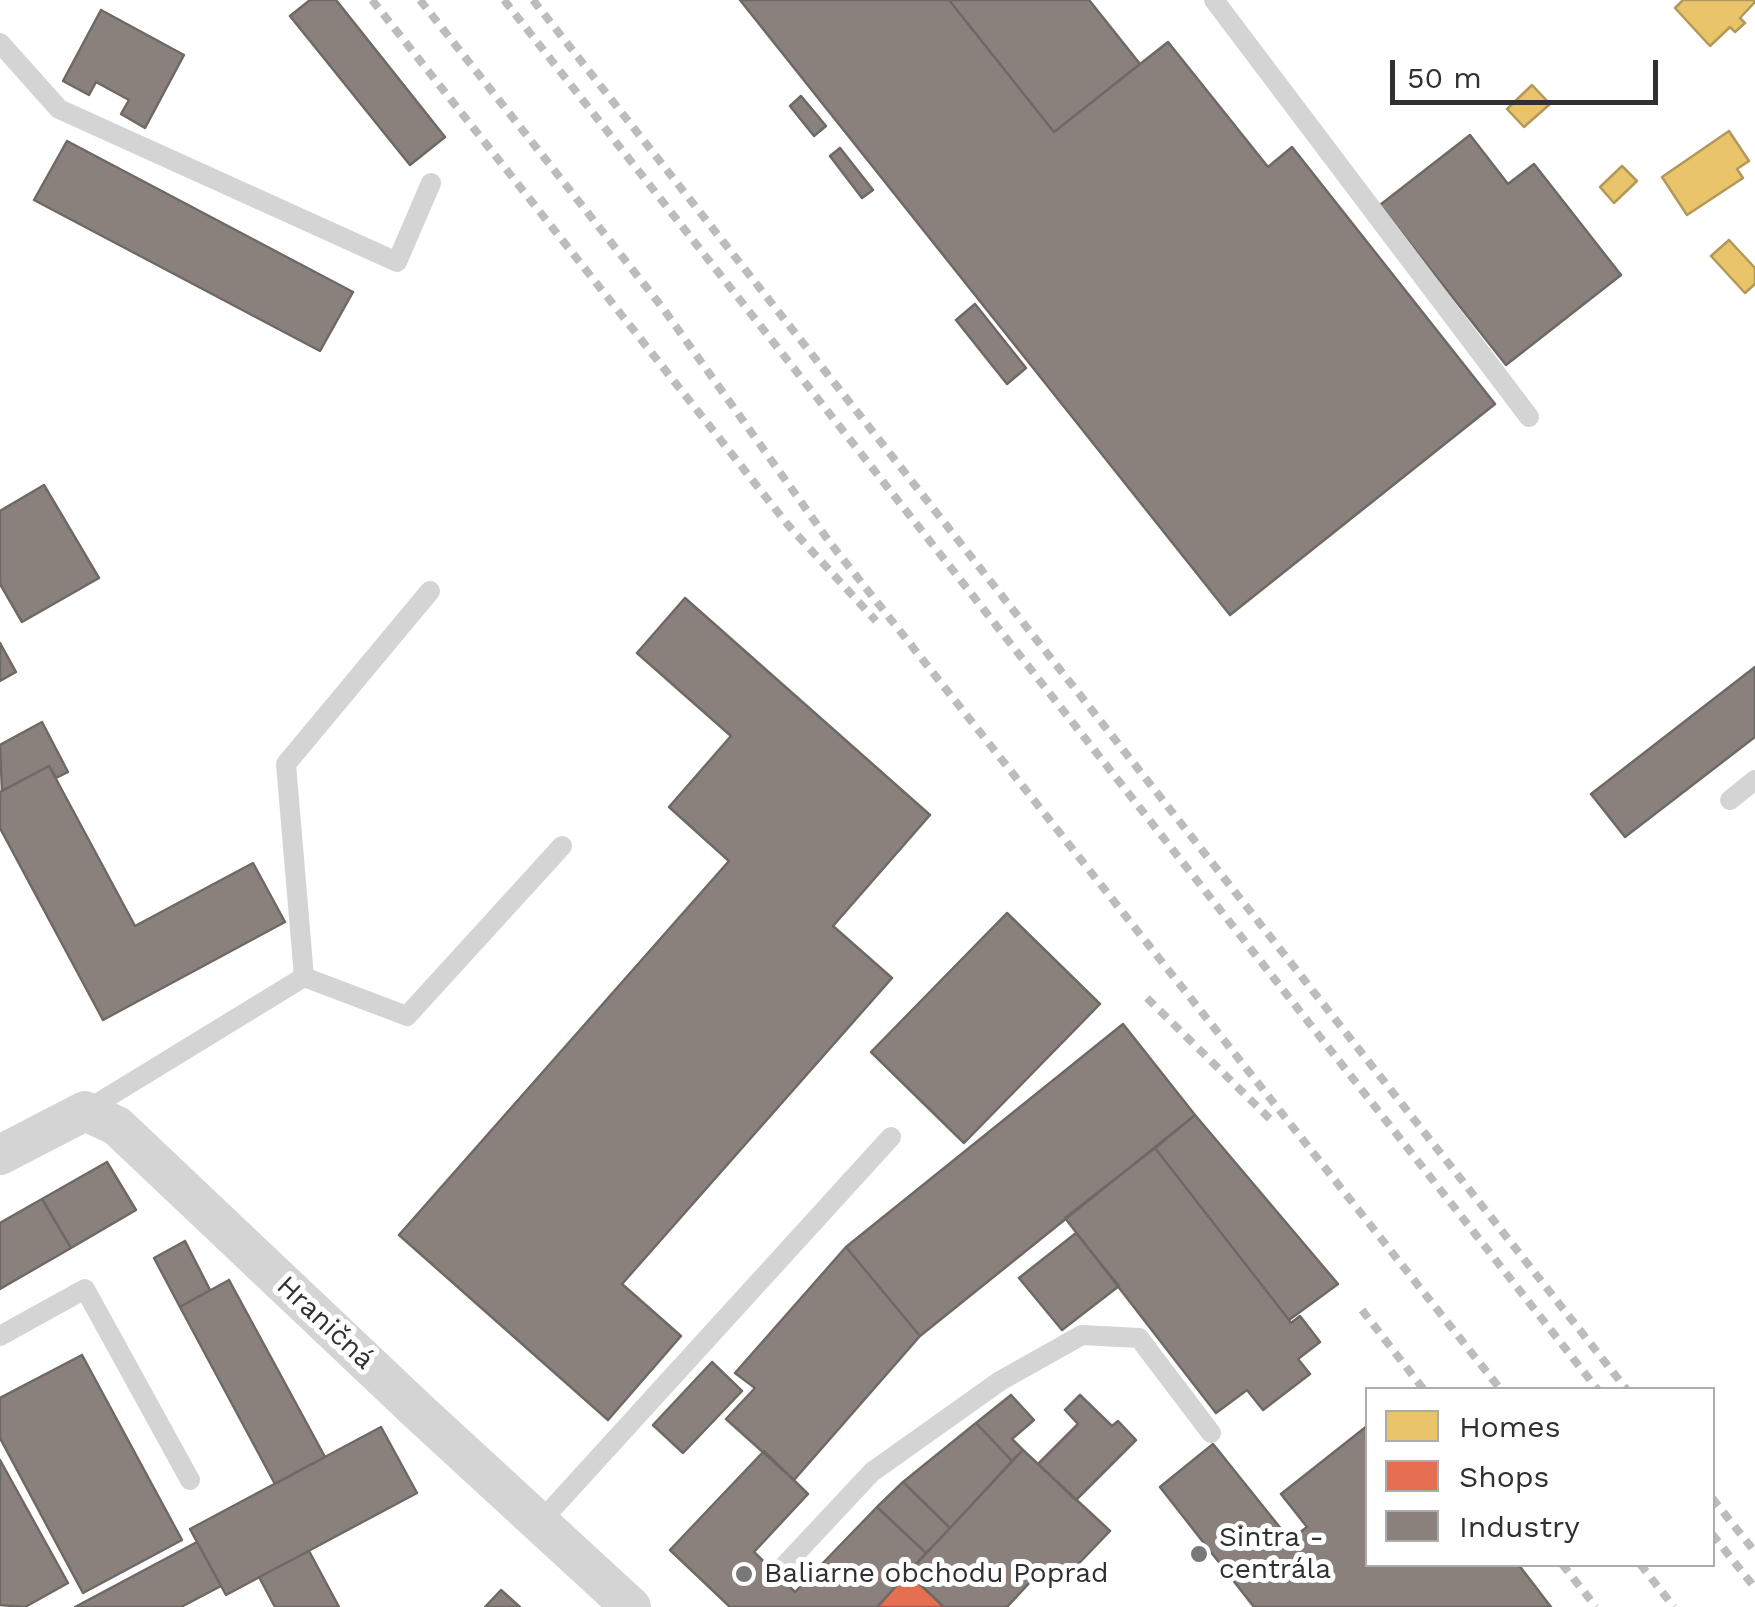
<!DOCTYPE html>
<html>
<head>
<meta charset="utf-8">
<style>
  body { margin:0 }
  #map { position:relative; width:1755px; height:1607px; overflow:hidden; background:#fff; font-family:"Work Sans",sans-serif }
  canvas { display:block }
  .legend { position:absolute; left:1365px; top:1387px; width:350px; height:180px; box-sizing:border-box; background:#fff; border:2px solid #acacac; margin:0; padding:12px 18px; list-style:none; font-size:30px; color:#303030 }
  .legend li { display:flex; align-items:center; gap:20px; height:50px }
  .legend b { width:50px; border:2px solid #acacac }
  .scale { position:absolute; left:1390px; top:60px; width:268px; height:45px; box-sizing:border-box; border:5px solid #303030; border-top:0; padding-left:12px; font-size:30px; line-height:35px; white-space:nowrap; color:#303030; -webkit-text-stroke:8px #fff; paint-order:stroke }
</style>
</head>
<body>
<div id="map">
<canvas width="1755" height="1607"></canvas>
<ul class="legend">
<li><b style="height:28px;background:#e9c46a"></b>Homes</li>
<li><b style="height:28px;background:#e76f51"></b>Shops</li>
<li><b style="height:28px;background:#8a817c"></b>Industry</li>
</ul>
<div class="scale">50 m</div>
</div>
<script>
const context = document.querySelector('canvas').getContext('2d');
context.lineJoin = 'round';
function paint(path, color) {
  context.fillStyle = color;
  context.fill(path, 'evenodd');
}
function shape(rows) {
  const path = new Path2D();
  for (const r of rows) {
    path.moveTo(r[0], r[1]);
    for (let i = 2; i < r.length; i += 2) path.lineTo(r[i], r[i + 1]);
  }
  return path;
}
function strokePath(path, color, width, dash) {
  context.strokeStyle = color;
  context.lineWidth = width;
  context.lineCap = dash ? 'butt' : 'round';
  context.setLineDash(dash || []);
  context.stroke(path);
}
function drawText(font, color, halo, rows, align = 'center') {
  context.font = font + ' "Work Sans",sans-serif';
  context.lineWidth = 10;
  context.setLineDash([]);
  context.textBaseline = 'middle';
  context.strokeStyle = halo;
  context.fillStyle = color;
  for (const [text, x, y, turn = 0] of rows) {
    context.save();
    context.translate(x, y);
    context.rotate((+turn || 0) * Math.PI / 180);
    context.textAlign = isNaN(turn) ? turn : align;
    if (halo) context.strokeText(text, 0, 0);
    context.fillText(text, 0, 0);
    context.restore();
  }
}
const homes = shape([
  [1683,0,1753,0,1755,2,1740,18,1745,23,1735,32,1730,27,1710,46,1675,8,1683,0],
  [1532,85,1550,104,1524,127,1507,109,1532,85],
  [1729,131,1749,161,1737,169,1743,178,1687,215,1662,177,1729,131],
  [1622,166,1637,181,1614,203,1600,187,1622,166],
  [1729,240,1755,268,1755,284,1745,293,1711,256,1729,240]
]);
paint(homes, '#e9c46a');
strokePath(homes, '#b29859', 2.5);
const shops = shape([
  [908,1573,944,1607,877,1607,908,1573]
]);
paint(shops, '#e76f51');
strokePath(shops, '#b05c47', 2.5);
const industry = shape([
  [310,0,336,0,445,137,410,165,290,16,310,0],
  [740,0,949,0,1054,132,1168,42,1268,167,1292,147,1495,404,1230,615,740,0],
  [949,0,1089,0,1140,64,1054,132,949,0],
  [101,10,184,55,145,128,121,114,129,100,96,82,89,95,63,81,101,10],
  [801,96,826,126,814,136,790,106,801,96],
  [1470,135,1508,184,1534,164,1621,275,1506,365,1380,205,1470,135],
  [67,141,353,292,320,351,34,200,67,141],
  [840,148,873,190,862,198,830,156,840,148],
  [975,304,1026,368,1007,384,956,320,975,304],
  [44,485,99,578,22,622,0,584,0,511,44,485],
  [685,598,930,815,833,926,892,978,622,1284,681,1336,608,1420,399,1235,729,861,669,807,731,736,637,653,685,598],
  [0,643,16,672,0,681,0,643],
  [1755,667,1755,737,1625,837,1591,794,1755,667],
  [42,722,68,772,56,778,49,766,2,791,0,745,42,722],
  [49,766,135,926,253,863,285,922,103,1020,0,828,0,792,49,766],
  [1007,913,1100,1004,964,1143,871,1052,1007,913],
  [1123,1024,1195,1115,920,1336,846,1247,1123,1024],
  [1195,1115,1338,1284,1289,1320,1155,1148,1195,1115],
  [1155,1148,1289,1320,1291,1323,1300,1316,1320,1342,1298,1359,1310,1374,1263,1410,1247,1390,1216,1413,1065,1218,1155,1148],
  [107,1162,136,1210,71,1248,42,1199,107,1162],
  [42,1199,71,1248,0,1289,0,1223,42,1199],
  [1076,1233,1119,1286,1062,1330,1019,1278,1076,1233],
  [185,1241,210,1290,180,1307,154,1258,185,1241],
  [846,1247,920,1336,794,1480,726,1419,755,1388,735,1373,846,1247],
  [229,1280,325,1457,275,1484,180,1307,229,1280],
  [82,1355,182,1540,83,1593,0,1438,0,1398,82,1355],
  [712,1362,742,1391,683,1453,653,1425,712,1362],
  [1011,1395,1034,1420,1012,1439,1023,1450,1012,1461,976,1423,1011,1395],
  [1080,1395,1112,1426,1118,1421,1136,1440,1076,1500,1038,1464,1078,1424,1065,1410,1080,1395],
  [976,1423,1012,1461,950,1528,903,1482,976,1423],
  [1367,1426,1368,1564,1518,1564,1551,1607,1254,1607,1160,1487,1213,1444,1290,1540,1307,1527,1281,1494,1367,1426],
  [381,1427,417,1493,226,1595,190,1529,381,1427],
  [1023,1450,1110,1531,1060,1583,1044,1567,1007,1607,944,1607,908,1573,1023,1450],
  [764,1451,808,1494,754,1552,795,1592,877,1507,926,1553,877,1607,730,1607,670,1550,764,1451],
  [0,1460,68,1583,25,1607,0,1605,0,1460],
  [903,1482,950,1528,926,1553,877,1507,903,1482],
  [197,1542,221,1586,181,1607,75,1607,197,1542],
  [309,1551,339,1607,275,1607,259,1577,309,1551],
  [501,1590,520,1607,485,1607,501,1590]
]);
paint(industry, '#8a817c');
strokePath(industry, '#6f6965', 2.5);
strokePath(shape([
  [1214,0,1529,417],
  [0,43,59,109,397,262,431,183],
  [1730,800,1755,780],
  [304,977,407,1016,562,846],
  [85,1111,304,977,286,764,430,591],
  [0,1336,85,1289,190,1480],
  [541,1521,891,1137],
  [784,1566,872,1472,1000,1381,1082,1335,1139,1338,1211,1433]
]), '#d4d4d4', 20);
strokePath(shape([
  [0,1155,85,1111,117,1126,418,1411,631,1607]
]), '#d4d4d4', 40);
strokePath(shape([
  [372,0,788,525,876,621],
  [420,0,662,307,831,544,1501,1390],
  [504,0,1598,1390],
  [533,0,1627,1390],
  [1147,998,1272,1121],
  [1362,1310,1424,1390],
  [1712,1498,1755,1552],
  [1712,1534,1755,1588],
  [1562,1564,1596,1607],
  [1640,1564,1674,1607]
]), '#bcbcbc', 8, [10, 8]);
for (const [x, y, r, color] of [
  [1199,1554,10,"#787878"],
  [744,1574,10,"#787878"]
]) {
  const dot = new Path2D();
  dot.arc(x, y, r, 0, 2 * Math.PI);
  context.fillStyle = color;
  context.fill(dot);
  strokePath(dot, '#fff', 4);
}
drawText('28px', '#303030', '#fff', [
  ["Hraničná",325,1323,43]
]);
drawText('28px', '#303030', '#fff', [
  ["Sintra -",1219,1538],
  ["centrála",1219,1570],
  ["Baliarne obchodu Poprad",764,1574]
], 'left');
</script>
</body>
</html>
